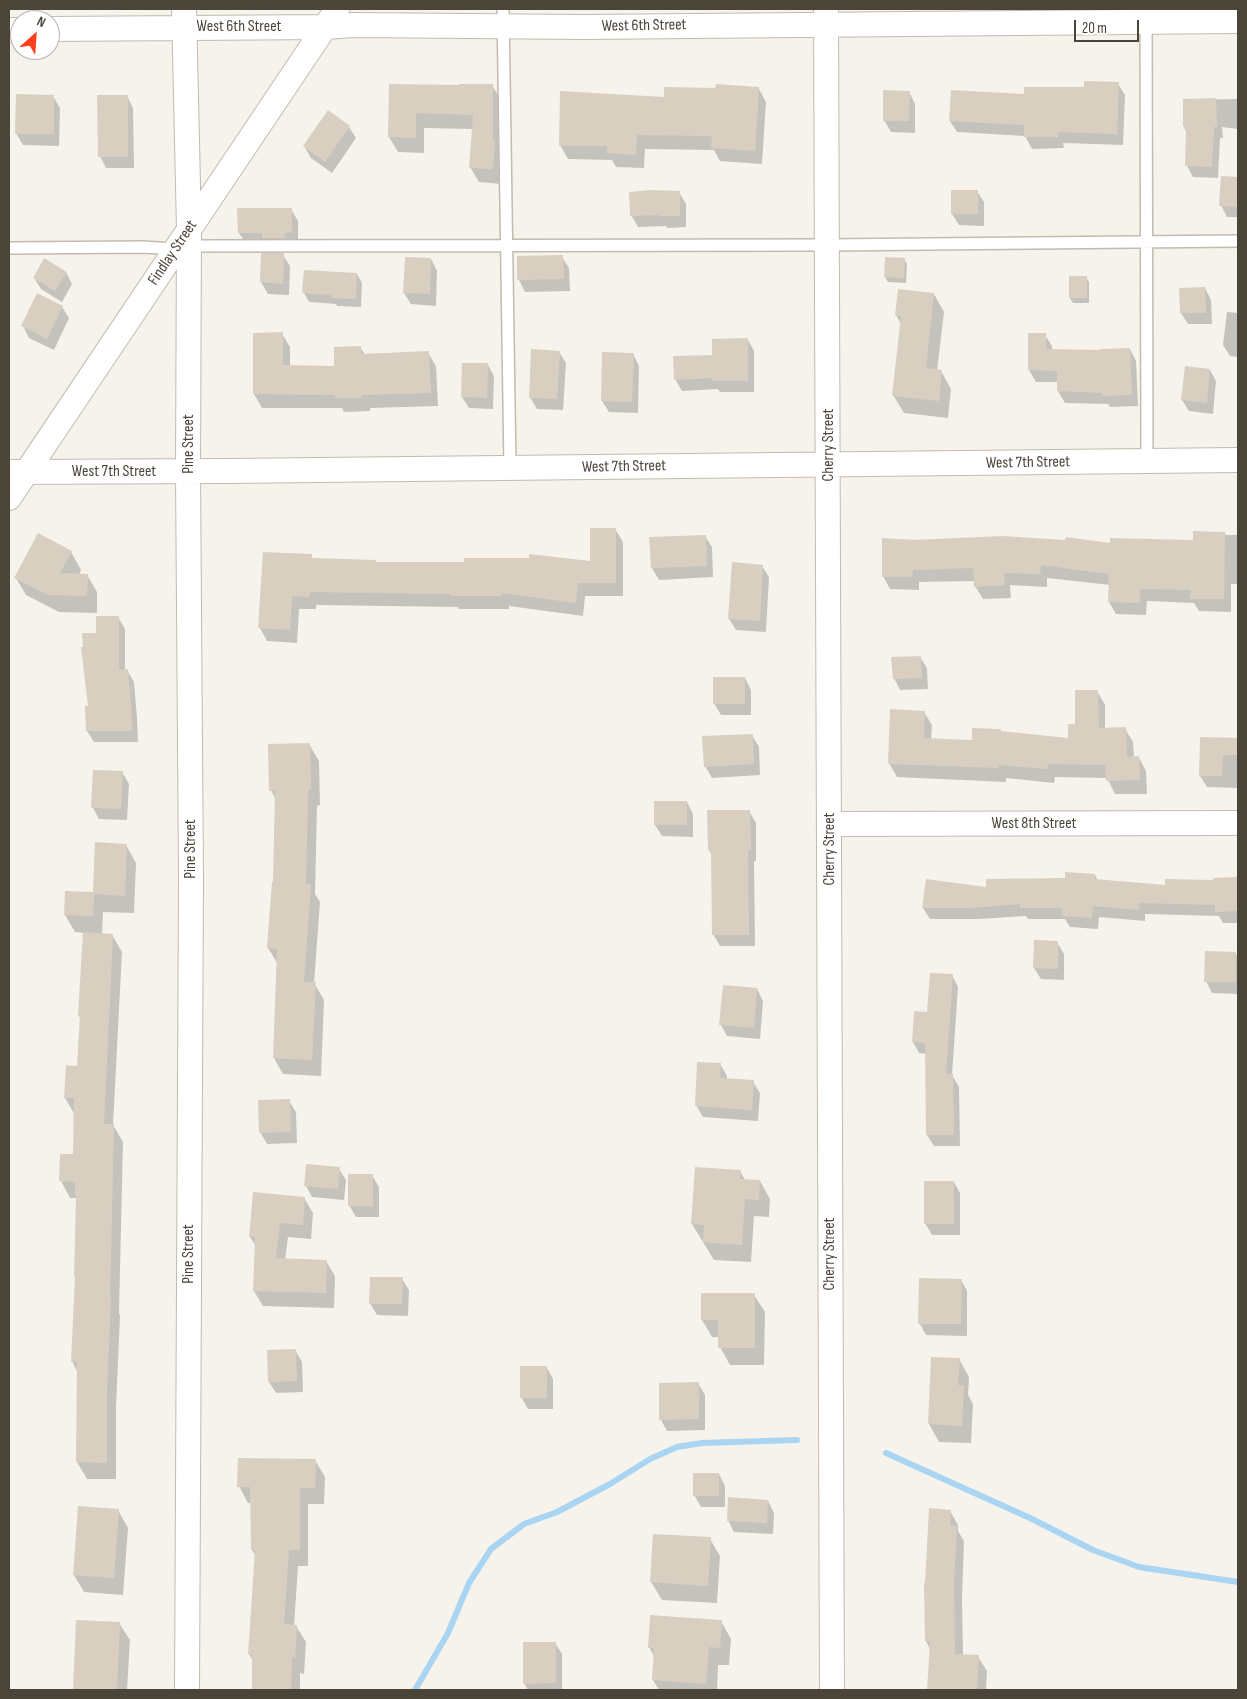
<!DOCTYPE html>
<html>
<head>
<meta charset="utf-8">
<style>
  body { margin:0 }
  #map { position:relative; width:1247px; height:1699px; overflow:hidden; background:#f6f3ec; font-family:"Sofia Sans Condensed",sans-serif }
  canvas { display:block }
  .frame { position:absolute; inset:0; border:10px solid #4b4439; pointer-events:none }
  .north { position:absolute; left:10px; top:10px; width:50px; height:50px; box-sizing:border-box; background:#fff; border:1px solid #b7b4b0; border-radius:50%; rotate:26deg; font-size:14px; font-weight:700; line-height:20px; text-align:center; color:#4b4439 }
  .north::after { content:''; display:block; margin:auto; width:18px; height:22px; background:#fc3f1d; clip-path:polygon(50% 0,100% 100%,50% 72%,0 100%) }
  .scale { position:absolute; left:1074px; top:20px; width:65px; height:22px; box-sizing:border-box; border:2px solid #4b4439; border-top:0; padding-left:6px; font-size:15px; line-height:18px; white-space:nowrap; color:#4b4439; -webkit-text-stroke:4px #fff; paint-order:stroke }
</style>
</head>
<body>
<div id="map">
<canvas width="1247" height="1699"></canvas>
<div class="frame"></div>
<div class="north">N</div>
<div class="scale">20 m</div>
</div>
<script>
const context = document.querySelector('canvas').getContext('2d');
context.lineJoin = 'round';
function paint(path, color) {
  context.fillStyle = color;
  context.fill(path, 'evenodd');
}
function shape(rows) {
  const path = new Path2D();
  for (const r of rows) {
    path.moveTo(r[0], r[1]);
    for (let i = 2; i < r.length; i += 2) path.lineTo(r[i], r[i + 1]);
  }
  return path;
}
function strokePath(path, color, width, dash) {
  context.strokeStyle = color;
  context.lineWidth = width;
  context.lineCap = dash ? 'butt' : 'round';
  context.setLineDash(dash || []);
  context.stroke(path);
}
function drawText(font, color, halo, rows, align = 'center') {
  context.font = font + ' "Sofia Sans Condensed",sans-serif';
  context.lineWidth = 5;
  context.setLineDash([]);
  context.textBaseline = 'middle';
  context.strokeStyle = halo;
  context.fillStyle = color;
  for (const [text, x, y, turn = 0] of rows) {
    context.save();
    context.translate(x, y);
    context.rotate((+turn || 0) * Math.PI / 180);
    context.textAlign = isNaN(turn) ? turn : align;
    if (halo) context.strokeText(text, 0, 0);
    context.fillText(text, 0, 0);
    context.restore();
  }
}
paint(shape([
  [1118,84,1125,95,1123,145,1063,143,1064,148,1032,149,1025,136,957,132,950,121,1025,95],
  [391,85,492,85,501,100,501,184,479,182,470,167,473,129,424,128,424,153,398,152,389,137],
  [759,89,766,102,762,164,720,161,714,150,645,149,644,168,616,167,612,160,568,159,560,145,665,98],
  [909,92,915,104,915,133,891,132,884,120],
  [53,96,60,108,59,146,23,145,16,133],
  [127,96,133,108,134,168,106,168,100,156],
  [1238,99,1238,129,1222,127,1223,138,1220,138,1218,178,1193,177,1187,166,1187,133,1184,127,1184,100],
  [349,127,356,138,332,173,311,158,304,146],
  [1222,177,1238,178,1238,217,1227,217,1221,205],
  [977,191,984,202,984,226,959,225,952,214],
  [679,192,686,204,686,227,667,228,666,226,638,227,631,215],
  [291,209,298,221,298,244,246,244,239,233],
  [262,255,283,255,290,266,289,295,268,294,261,282],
  [562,257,569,268,570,291,525,292,519,280,518,258],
  [431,259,437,271,436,306,411,304,404,293],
  [904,259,907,264,906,283,888,282,885,277],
  [66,272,72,284,62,302,41,289,34,278],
  [357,274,362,283,361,307,337,306,336,304,309,302,304,293],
  [1086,277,1089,282,1089,303,1073,303,1070,298],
  [1205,288,1211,300,1212,324,1188,324,1181,313],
  [934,294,944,312,937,371,941,371,951,389,948,418,904,413,893,395,901,324,896,315],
  [62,307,69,318,54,350,29,338,23,326],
  [1227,312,1238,313,1238,357,1230,356,1223,345],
  [282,334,290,347,290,366,335,367,360,347,365,355,428,353,436,366,438,406,370,408,370,411,344,412,342,408,262,408,254,394],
  [1029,334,1045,335,1052,346,1052,350,1102,351,1130,349,1136,361,1138,406,1110,407,1108,404,1065,403,1058,391,1058,382,1036,382,1029,370],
  [748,340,754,351,754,392,720,392,718,389,682,391,675,379,713,357],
  [559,352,566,363,563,410,537,409,530,397],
  [633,354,639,366,638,413,609,412,602,401],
  [488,365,494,376,493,409,469,408,462,397],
  [1210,370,1216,381,1213,414,1189,411,1182,400],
  [615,529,623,542,623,596,585,596,583,616,509,606,509,609,459,609,458,607,316,605,316,609,299,609,297,643,267,641,260,628,311,556,313,559,377,563,591,563],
  [1225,533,1226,535,1238,535,1238,584,1231,584,1231,612,1199,611,1194,603,1147,601,1146,615,1116,614,1109,602,1110,585,1047,578,1047,587,1010,585,1011,598,983,599,975,586,975,581,919,582,919,590,890,589,883,576,883,539,1111,545,1194,541],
  [705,536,712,547,713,577,659,580,652,568,650,539],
  [71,552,81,570,79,575,87,575,97,592,97,613,59,612,26,595,16,578],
  [762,566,769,577,766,632,736,630,729,619],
  [118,617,125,629,125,671,127,670,134,682,137,718,138,742,94,742,87,731,97,634],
  [920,657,927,668,928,689,900,690,894,678],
  [745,678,751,690,751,715,721,715,714,703],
  [1097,691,1105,705,1105,729,1125,729,1133,742,1134,758,1139,758,1146,771,1147,794,1115,794,1107,778,1055,777,1054,783,1006,778,1006,782,897,777,889,763,924,712,932,725,931,740,973,742,1000,730,1002,733,1069,739],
  [752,735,759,747,760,775,712,778,705,766],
  [1201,738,1238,739,1238,788,1207,787,1200,776],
  [309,744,319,761,320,805,317,806,315,894,320,902,314,983,324,1000,321,1076,283,1074,274,1058,278,964,268,948,274,883,276,800,271,790],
  [122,772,129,784,127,820,99,819,93,808],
  [687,802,693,814,693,837,662,836,655,825],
  [749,811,756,823,756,861,754,861,755,946,720,946,713,934,713,857,709,850,708,812],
  [126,845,136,863,134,913,103,912,102,935,112,935,122,952,113,1125,123,1142,119,1313,120,1316,116,1408,116,1479,87,1479,77,1462,78,1373,72,1361,76,1279,75,1277,77,1198,70,1198,61,1181,61,1156,75,1156,75,1115,65,1098,78,1067,81,1019,79,1016,84,933,75,932,65,915,94,893],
  [1095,875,1098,881,1166,887,1215,882,1214,879,1238,878,1238,923,1223,923,1219,916,1145,914,1145,921,1099,917,1098,929,1070,927,1065,919,1028,919,1026,916,979,919,930,919,923,908,988,888],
  [1057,942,1064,954,1064,980,1041,979,1034,968],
  [1236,954,1238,958,1238,994,1212,993,1206,981],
  [952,975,958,987,952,1075,959,1087,960,1146,934,1146,927,1135,927,1054,919,1053,913,1042,928,1013],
  [757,989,763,1001,760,1039,727,1036,721,1025],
  [720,1064,727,1076,727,1080,753,1082,760,1093,758,1121,703,1117,696,1105],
  [289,1101,296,1112,297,1143,267,1144,260,1132],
  [339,1169,346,1180,344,1200,312,1197,306,1186],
  [740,1171,745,1180,760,1181,770,1199,769,1217,754,1216,751,1262,714,1260,692,1224],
  [372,1175,379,1187,379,1217,356,1217,349,1205],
  [954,1182,960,1193,960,1235,932,1235,925,1223],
  [304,1198,313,1213,311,1239,288,1237,285,1260,326,1261,335,1276,334,1308,263,1306,254,1291,256,1246,250,1237],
  [402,1279,409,1290,408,1316,377,1315,370,1303],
  [961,1280,967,1291,967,1336,926,1335,920,1324],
  [754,1295,765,1312,764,1365,730,1365,720,1347,720,1337,712,1337,702,1320],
  [295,1350,302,1362,303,1392,276,1393,269,1382],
  [959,1359,969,1377,968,1395,973,1404,971,1443,939,1442,929,1424],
  [547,1368,553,1379,553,1409,528,1409,521,1397],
  [698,1383,705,1395,705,1430,667,1431,661,1420],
  [315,1460,325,1477,324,1504,308,1504,308,1566,298,1566,294,1626,296,1626,306,1642,304,1674,300,1673,300,1690,253,1690,253,1661,249,1654,256,1556,252,1550,252,1503,248,1503,239,1486],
  [719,1474,725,1486,725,1507,701,1507,694,1495],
  [768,1501,774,1513,773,1534,734,1532,728,1520],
  [118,1510,128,1528,123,1595,84,1592,74,1575],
  [950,1511,958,1525,958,1531,964,1541,962,1598,963,1656,978,1657,987,1671,986,1690,928,1690,930,1649,926,1641,925,1585],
  [710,1539,720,1556,717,1603,662,1600,651,1582],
  [77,1621,119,1623,130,1640,127,1690,74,1690],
  [721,1621,731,1639,729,1665,718,1665,717,1690,659,1690,653,1680,654,1656,649,1647],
  [555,1643,562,1654,562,1690,528,1690,524,1683]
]), '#0003');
strokePath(shape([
  [886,1453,1030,1518,1093,1550,1139,1567,1238,1582],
  [415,1690,448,1633,469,1583,491,1549,524,1524,557,1512,610,1484,650,1459,677,1447,702,1443,797,1440]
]), '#a9d4f2', 6);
paint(shape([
  [1084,81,1119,82,1117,134,1058,132,1058,137,1024,137,1024,125,949,121,951,90,1024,94,1024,87,1084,87],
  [389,84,459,85,459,84,493,84,493,141,495,141,493,169,469,168,473,115,416,113,416,138,388,137],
  [716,84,759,87,755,151,711,148,712,136,637,135,636,155,607,153,607,146,559,146,560,91,664,97,664,87,715,88],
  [883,90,910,91,909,121,883,121],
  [16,94,54,95,54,134,15,134],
  [97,95,128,95,128,157,98,157],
  [1216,98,1217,127,1214,127,1212,167,1185,166,1186,127,1183,127,1183,99],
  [328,110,350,126,325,162,303,146],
  [1221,176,1238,177,1238,207,1219,206],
  [652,190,680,191,680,216,659,216,659,215,630,216,629,192],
  [951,190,978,190,978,214,951,214],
  [237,208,292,208,292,232,285,233,285,238,262,238,262,233,238,233],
  [261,253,284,253,283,284,260,282],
  [563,255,564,279,517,280,517,256],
  [405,257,431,258,430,294,403,293],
  [885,257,905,258,904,278,884,277],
  [44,258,67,272,55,291,33,278],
  [304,270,357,273,356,299,331,298,331,295,302,293],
  [1069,276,1087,276,1087,298,1069,298],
  [1205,287,1206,313,1180,313,1179,288],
  [898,289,934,293,926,368,942,370,939,401,892,396,901,316,895,315],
  [37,293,63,306,47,339,21,326],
  [283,332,283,365,334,366,334,347,361,346,361,354,429,351,431,393,362,395,362,398,335,398,335,395,253,394,253,333],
  [1028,333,1046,333,1046,349,1100,350,1100,349,1130,348,1132,395,1102,396,1102,393,1057,391,1057,371,1028,370],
  [748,338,748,381,712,381,712,378,674,380,673,356,712,355,712,339],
  [531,349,560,351,557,399,529,398],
  [602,352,634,353,632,402,601,401],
  [462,363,488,363,487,398,461,397],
  [1185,366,1210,369,1207,403,1181,400],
  [590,528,616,528,616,583,578,583,576,603,502,593,502,596,450,596,450,594,310,592,309,597,292,596,290,630,258,628,263,552,312,554,312,558,376,560,376,562,464,562,464,558,529,558,529,554,590,561],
  [1193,531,1225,532,1224,599,1190,599,1191,590,1140,589,1140,603,1108,602,1109,574,1041,565,1040,574,1004,573,1005,585,974,587,973,568,913,570,912,577,882,577,882,538,913,540,1002,536,1065,540,1066,537,1110,543,1110,538,1193,540],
  [38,533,72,551,60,573,88,574,87,596,48,595,14,578],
  [706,535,707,566,651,568,649,537],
  [732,562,763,565,760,621,728,619],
  [96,616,119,616,119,670,128,669,131,705,132,731,86,731,85,706,88,706,81,647,83,647,82,633,96,633],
  [921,656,922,678,893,679,891,657],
  [713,677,745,677,745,704,713,704],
  [1075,690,1098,690,1099,728,1126,727,1127,757,1139,756,1140,780,1106,781,1105,765,1048,764,1047,769,999,765,999,768,888,764,890,709,925,711,924,738,972,740,972,728,1001,729,1000,731,1068,738,1068,724,1075,724],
  [753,734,754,764,704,767,702,736],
  [1200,737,1238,738,1238,755,1223,755,1222,776,1199,776],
  [310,743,311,789,308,790,306,884,311,884,304,982,316,982,312,1060,273,1058,277,949,267,948,272,882,273,882,275,790,269,791,268,744],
  [93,770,123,771,121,809,91,808],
  [654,801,687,801,687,825,654,825],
  [707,810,750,810,751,850,748,850,749,935,712,935,711,850,708,850],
  [95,842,127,844,125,896,94,894,93,916,64,915,65,891,93,892],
  [1065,872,1095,874,1095,879,1165,885,1165,879,1213,880,1213,878,1238,877,1238,911,1215,912,1215,905,1139,903,1139,910,1093,906,1092,918,1062,916,1062,908,1020,908,1020,904,971,908,922,908,926,879,986,887,986,879,1065,878],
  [83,932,113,934,104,1124,114,1124,110,1298,111,1298,107,1390,107,1463,76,1462,77,1362,71,1362,75,1277,74,1277,76,1195,75,1195,75,1182,59,1181,60,1154,73,1154,74,1098,64,1098,66,1065,77,1066,80,1016,78,1016],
  [1034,940,1058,941,1058,969,1033,968],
  [1205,951,1236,952,1236,982,1204,982],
  [930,973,953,974,946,1074,953,1074,954,1135,926,1135,925,1043,912,1042,914,1011,927,1012],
  [723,985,757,988,754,1028,719,1025],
  [697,1062,721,1063,720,1078,754,1080,752,1110,695,1106],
  [290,1099,291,1132,259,1133,258,1100],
  [306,1164,340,1167,338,1189,304,1186],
  [695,1167,741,1170,740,1179,760,1180,759,1200,745,1199,742,1245,703,1242,704,1225,691,1224],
  [348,1174,373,1174,373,1206,348,1206],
  [924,1181,954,1181,954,1224,924,1224],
  [253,1192,305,1197,303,1225,280,1223,276,1258,327,1260,326,1293,253,1291,255,1237,249,1237],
  [370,1277,403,1277,402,1304,369,1304],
  [919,1278,962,1279,961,1324,918,1324],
  [701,1293,755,1293,755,1348,718,1348,718,1320,701,1320],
  [296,1349,297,1381,268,1382,267,1350],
  [931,1357,960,1358,958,1385,964,1385,962,1426,928,1424],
  [520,1366,547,1366,547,1398,520,1398],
  [699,1382,699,1419,659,1420,659,1383],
  [238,1458,316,1459,315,1488,300,1488,300,1550,289,1550,284,1624,297,1625,295,1658,292,1657,291,1690,252,1690,252,1655,248,1654,255,1550,251,1550,250,1487,237,1487],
  [693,1473,719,1473,719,1496,693,1496],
  [728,1497,768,1500,767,1523,727,1521],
  [78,1506,119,1509,114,1578,73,1575],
  [929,1508,951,1510,950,1525,957,1526,954,1582,955,1654,979,1655,977,1690,927,1690,930,1641,925,1641,924,1583,925,1583],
  [653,1534,711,1537,708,1586,650,1582],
  [650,1615,722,1620,720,1648,709,1647,706,1684,652,1680,654,1648,648,1648],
  [76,1620,120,1622,117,1690,73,1690],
  [523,1642,556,1642,556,1683,523,1684]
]), '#d8cfc1');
const lane = shape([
  [503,9,510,469],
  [1146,9,1147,462],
  [189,246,827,245,1238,241],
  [9,248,142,247,176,249]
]);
const street = shape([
  [184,9,189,229,188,472,191,879,187,1690],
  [826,9,832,1690],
  [50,29,325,27,353,25,584,27,1238,21],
  [9,30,20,30],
  [9,472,226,471,1238,460],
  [9,498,337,9],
  [830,824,1238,823]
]);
strokePath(lane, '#c2bbae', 14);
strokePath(street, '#c2bbae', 26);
strokePath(lane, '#fff', 11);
strokePath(street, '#fff', 24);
drawText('16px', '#4b4439', '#fff', [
  ["West 6th Street",644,26,-1],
  ["West 6th Street",239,27],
  ["Findlay Street",173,253,-56],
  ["Pine Street",189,444,-90],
  ["Cherry Street",829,445,-90],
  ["West 7th Street",1028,463,-1],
  ["West 7th Street",624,467,-1],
  ["West 7th Street",114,472],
  ["West 8th Street",1034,824],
  ["Pine Street",191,849,-90],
  ["Cherry Street",830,849,-90],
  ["Pine Street",189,1254,-90],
  ["Cherry Street",830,1254,-90]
]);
</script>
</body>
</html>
